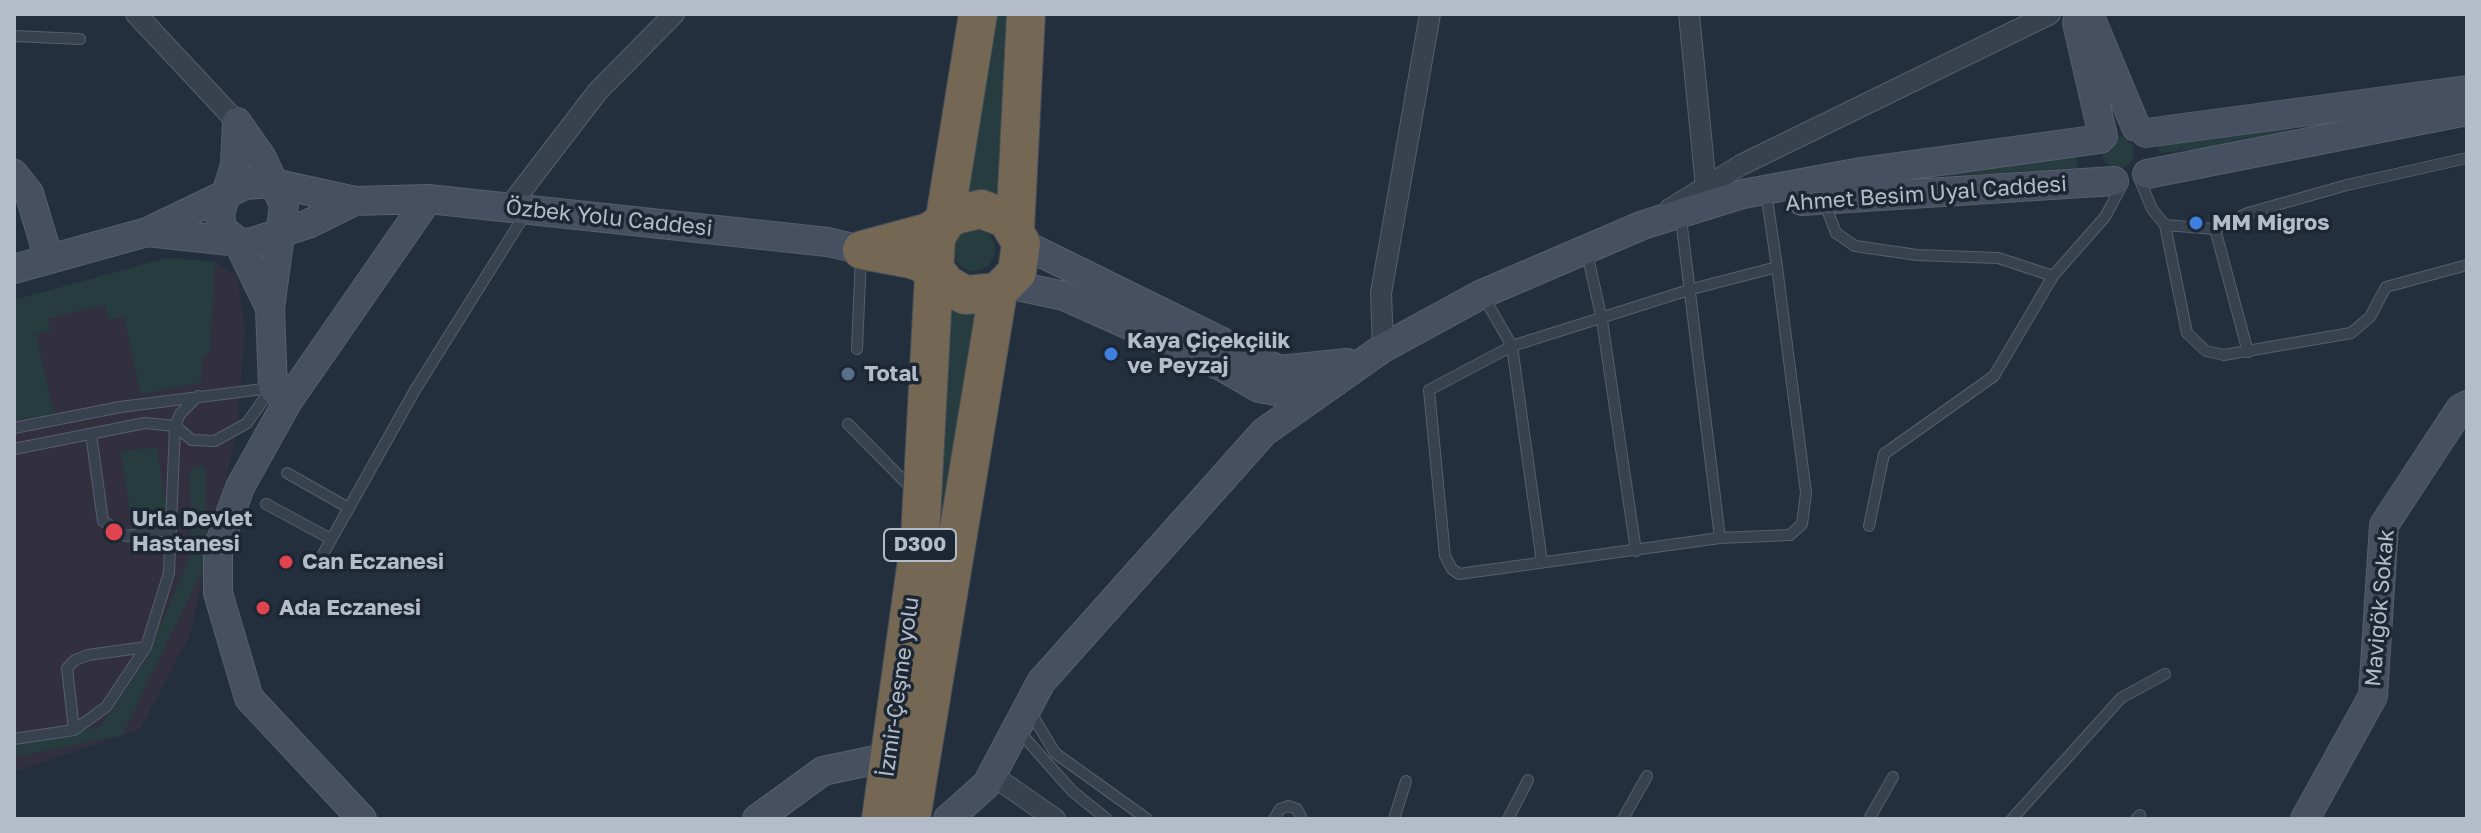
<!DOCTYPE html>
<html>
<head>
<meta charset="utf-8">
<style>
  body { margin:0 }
  #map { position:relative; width:2481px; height:833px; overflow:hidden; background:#242f3e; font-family:"Golos Text",sans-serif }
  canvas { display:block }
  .frame { position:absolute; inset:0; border:16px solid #b4bcc9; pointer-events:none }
</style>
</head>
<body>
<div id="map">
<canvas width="2481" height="833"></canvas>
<div class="frame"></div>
</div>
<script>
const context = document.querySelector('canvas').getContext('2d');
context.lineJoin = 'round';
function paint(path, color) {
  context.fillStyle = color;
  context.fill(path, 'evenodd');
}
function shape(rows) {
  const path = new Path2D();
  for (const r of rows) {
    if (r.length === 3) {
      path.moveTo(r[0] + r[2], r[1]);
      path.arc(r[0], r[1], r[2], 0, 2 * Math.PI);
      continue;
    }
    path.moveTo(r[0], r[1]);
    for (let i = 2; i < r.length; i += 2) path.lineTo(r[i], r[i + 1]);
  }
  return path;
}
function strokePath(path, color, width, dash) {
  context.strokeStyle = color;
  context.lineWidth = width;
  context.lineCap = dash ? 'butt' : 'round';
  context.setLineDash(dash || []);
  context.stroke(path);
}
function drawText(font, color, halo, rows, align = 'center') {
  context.font = font + ' "Golos Text",sans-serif';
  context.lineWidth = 7;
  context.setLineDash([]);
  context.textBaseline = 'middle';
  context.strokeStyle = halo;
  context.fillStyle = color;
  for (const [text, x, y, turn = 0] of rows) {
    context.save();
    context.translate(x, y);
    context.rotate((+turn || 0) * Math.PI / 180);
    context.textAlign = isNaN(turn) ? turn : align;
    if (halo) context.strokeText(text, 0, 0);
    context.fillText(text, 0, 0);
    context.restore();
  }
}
paint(shape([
  [167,258,215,262,237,276,245,330,237,429,190,635,140,729,14,771,14,300]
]), '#32303f');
paint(shape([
  [995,14,1013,14,1001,203,960,198],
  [2289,126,2290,132,2209,148,2159,153,2156,136],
  [2118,152,16],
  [2074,148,2078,168,1947,176,1947,171],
  [974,250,21],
  [167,258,215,262,210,352,202,358,201,383,141,394,124,317,109,319,105,305,48,318,50,331,36,334,54,414,14,420,14,300],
  [949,299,986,304,964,428,927,588],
  [157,447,167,515,131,520,121,452],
  [205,466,208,559,122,735,14,757,14,746,100,727,147,659,191,553,190,468]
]), '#263c3f');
const lane = shape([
  [14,36,80,39],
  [2140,180,2152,209,2165,225,2215,229,2248,213,2347,185,2467,158],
  [1830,202,1828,212,1836,233,1855,246,1917,255,1998,258,2053,276],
  [1768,206,1777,267],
  [1681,219,1720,538],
  [2165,225,2187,333,2206,351,2224,355,2351,333,2370,317,2386,287,2467,265],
  [2215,229,2248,352],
  [1587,253,1602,320,1636,551],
  [1777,267,1806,493,1802,524,1790,535,1720,538,1459,574,1452,569,1445,556,1429,390,1512,346,1692,289,1777,267],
  [1482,294,1512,346,1542,562],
  [857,349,861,256],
  [848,424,914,491],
  [14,428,120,407,271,388],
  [91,434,103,521,126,536,171,530],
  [14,449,145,423,175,426,192,440,215,441,247,423,271,389],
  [287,473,347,507],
  [266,504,329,538],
  [1869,526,1884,454,1994,376,2053,276,2105,217,2123,183],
  [318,563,415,390,527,211],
  [1030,711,1055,753,1147,819],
  [74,730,67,668,75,660,88,655,146,647],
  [1018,730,1072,791,1107,819],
  [14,739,74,730,106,707,146,647,169,573,175,426,180,414,198,396],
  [1274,819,1280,809,1288,806,1297,809,1302,819],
  [1394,819,1406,781],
  [1508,819,1528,780],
  [1623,819,1647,776],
  [1869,819,1893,777],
  [2012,819,2121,698,2165,674],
  [2136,819,2140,815]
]);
const street = shape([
  [136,14,237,122],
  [1689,14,1706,187],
  [509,207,598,91,674,14],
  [1670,209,1741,165,2050,14],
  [1383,348,1381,293,1430,14],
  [992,775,1055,819]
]);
const secondary = shape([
  [2079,14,2077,23,2103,136],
  [2089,14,2136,127],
  [237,122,262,158,284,205,270,308,273,388,288,401],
  [237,122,235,165,220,214,222,229,238,242,270,308],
  [2146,133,2467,90],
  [14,174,29,193,49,259],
  [2147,174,2467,111],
  [1802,201,2114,181],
  [147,232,249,243,308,224,355,201],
  [1021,243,1279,370,1347,363],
  [14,269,147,232,245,185,273,183,355,201,428,199,828,242,862,250],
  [1008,284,1064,296,1223,367,1259,388,1292,394,1320,384],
  [362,819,249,698,218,593,218,548,240,487,288,401,428,199],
  [757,819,823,771,889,757],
  [948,819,987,784,1041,682,1264,432,1383,348,1482,294,1643,225,1743,194,1861,172,2100,139],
  [2305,819,2373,696,2384,525,2460,409,2467,405]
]);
const highway = shape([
  [981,209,1007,219,1021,243,1017,272,998,292,965,295,946,284,934,268,911,259,862,250,929,232,955,215,981,209],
  [1015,230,1026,14],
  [881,819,920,538,936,237,944,224,978,14],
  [911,819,998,292]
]);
strokePath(lane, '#565f6c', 12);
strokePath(street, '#565f6c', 22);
strokePath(secondary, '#565f6c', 30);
strokePath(highway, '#434c59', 40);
strokePath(lane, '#38414e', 10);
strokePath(street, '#38414e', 20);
strokePath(secondary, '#465061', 28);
strokePath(highway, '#746855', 38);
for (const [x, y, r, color] of [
  [2196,223,8,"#3f7fe0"],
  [1111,354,8,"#3f7fe0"],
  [848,374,8,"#5c6f8a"],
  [114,532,10,"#e0444e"],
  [286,562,8,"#e0444e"],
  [263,608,8,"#e0444e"]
]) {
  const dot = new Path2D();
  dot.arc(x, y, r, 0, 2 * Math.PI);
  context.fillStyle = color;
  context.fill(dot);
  strokePath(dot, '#1d2633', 3);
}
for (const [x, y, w] of [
  [920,545,72]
]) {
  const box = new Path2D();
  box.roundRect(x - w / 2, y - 16, w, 32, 6);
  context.fillStyle = '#1d2633';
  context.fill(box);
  strokePath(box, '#b4bcc9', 2);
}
drawText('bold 20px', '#b4bcc9', null, [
  ["D300",920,545]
]);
drawText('22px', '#b4bcc9', '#1d2633', [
  ["Ahmet Besim Uyal Caddesi",1926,194,-4],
  ["Özbek Yolu Caddesi",609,218,6],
  ["Mavigök Sokak",2380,608,-85],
  ["İzmir-Çeşme yolu",899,687,-82]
]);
drawText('bold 22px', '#b4bcc9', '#1d2633', [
  ["MM Migros",2212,223],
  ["Kaya Çiçekçilik",1127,341],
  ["ve Peyzaj",1127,366],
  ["Total",864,374],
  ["Urla Devlet",132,519],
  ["Hastanesi",132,544],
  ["Can Eczanesi",302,562],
  ["Ada Eczanesi",279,608]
], 'left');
</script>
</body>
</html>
